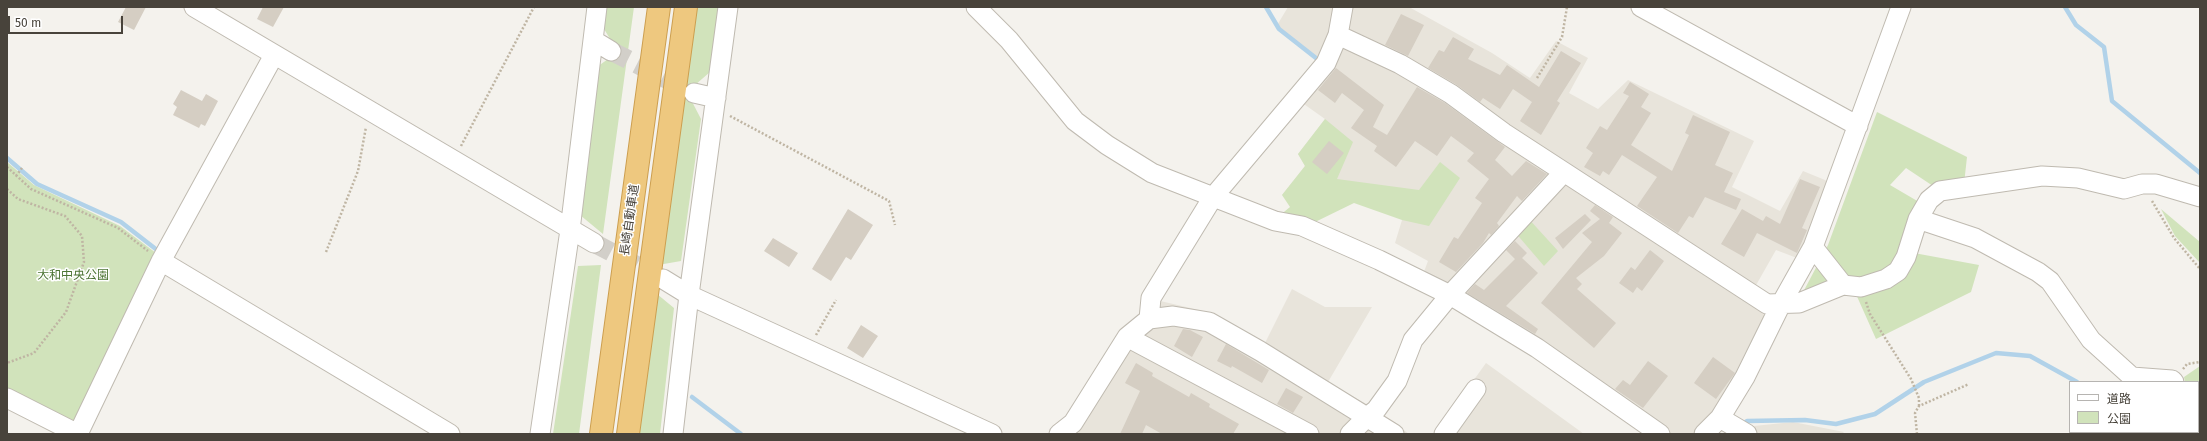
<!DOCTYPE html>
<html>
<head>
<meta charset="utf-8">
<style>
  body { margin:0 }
  #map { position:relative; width:2207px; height:441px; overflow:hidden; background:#f4f2ed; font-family:"Fira Sans","Noto Sans JP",sans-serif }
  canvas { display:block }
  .frame { position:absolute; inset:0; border:8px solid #48433b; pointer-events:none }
  .legend { position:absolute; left:2069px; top:381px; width:130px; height:52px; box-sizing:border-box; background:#fff; border:1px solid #b6b4b1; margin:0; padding:5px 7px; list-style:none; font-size:12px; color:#48433b }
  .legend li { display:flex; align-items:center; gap:8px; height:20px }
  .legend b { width:20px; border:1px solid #b6b4b1 }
  .scale { position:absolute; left:8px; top:16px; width:115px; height:18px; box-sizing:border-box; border:2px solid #48433b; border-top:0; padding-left:5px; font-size:12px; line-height:14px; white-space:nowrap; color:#48433b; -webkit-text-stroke:3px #fff; paint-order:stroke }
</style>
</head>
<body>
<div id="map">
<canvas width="2207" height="441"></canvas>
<div class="frame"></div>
<ul class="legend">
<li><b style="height:5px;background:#fff"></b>道路</li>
<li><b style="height:11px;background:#d1e3bb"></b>公園</li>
</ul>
<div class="scale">50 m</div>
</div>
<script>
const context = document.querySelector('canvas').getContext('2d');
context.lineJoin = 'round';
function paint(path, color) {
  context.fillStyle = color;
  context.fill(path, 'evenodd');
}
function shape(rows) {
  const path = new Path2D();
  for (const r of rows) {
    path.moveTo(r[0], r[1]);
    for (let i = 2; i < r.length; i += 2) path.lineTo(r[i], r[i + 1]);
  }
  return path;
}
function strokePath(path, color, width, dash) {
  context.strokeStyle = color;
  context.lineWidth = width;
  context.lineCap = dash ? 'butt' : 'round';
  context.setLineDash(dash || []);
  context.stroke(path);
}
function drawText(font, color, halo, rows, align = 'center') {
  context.font = font + ' "Fira Sans","Noto Sans JP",sans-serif';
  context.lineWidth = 3;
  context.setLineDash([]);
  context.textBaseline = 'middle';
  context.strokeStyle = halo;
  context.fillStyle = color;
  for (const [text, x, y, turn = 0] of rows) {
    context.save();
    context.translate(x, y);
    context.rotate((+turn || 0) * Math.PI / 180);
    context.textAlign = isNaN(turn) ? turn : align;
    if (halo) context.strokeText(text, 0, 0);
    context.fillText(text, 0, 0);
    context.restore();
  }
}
paint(shape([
  [1288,7,1409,7,1492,53,1530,78,1556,41,1588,58,1569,93,1598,109,1628,80,1754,141,1732,187,1780,211,1803,171,1825,180,1831,185,1797,258,1776,250,1755,287,1767,313,1740,364,1742,372,1714,413,1694,434,1666,434,1422,277,1428,261,1395,243,1402,220,1418,191,1282,195,1305,166,1298,154,1325,119,1301,102,1320,64,1276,27],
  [1292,289,1325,307,1372,307,1328,382,1380,412,1409,434,1069,434,1156,300,1212,313,1265,343],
  [1486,363,1584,434,1435,434],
  [1793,422,1844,432,1842,434,1743,434,1754,426]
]), '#e8e4db');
paint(shape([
  [603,7,634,7,603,234,580,215,594,69,618,52,601,24],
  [693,7,719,7,710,72,687,92,701,119,681,261,658,265],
  [1877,112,1967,157,1964,184,1933,186,1906,168,1890,185,1919,202,1914,253,1979,265,1971,292,1876,339,1855,292,1792,313,1828,245],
  [1325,119,1353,142,1337,179,1419,190,1440,162,1460,178,1429,226,1402,220,1354,203,1311,224,1279,216,1290,207,1282,195,1305,166,1298,154],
  [7,162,34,185,120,226,156,253,71,434,7,407],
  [2161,209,2200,242,2200,263,2175,236],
  [1527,217,1558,251,1544,266,1514,231],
  [601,265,579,434,553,434,578,266],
  [657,294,674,308,660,434,638,434],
  [2200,366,2200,400,2198,399,2198,382,2185,382,2184,377]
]), '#d1e3bb');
strokePath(shape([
  [1266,7,1279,29,1321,62],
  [2065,7,2076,25,2104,47,2112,101,2200,173],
  [7,158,37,184,121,222,157,250],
  [692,397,741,434],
  [1742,425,1747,421,1805,420,1836,424,1875,414,1924,382,1996,353,2030,356,2077,382],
  [2177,432,2185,434]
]), '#b1d2e9', 4.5);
paint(shape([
  [126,7,146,7,134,30,118,22],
  [263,7,284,7,273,27,257,19],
  [1401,14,1424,25,1408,56,1385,45],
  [1453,37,1474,49,1468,59,1500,75,1507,65,1539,87,1561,51,1581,63,1557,101,1560,103,1541,135,1520,121,1532,102,1513,89,1500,109,1483,98,1480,102,1457,85,1428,68,1439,50,1444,52],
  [1336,68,1384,105,1373,127,1387,135,1417,87,1445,103,1505,147,1495,160,1512,176,1526,161,1547,174,1522,201,1517,196,1497,223,1499,226,1491,235,1489,233,1483,243,1456,272,1439,262,1454,237,1458,239,1482,203,1475,198,1489,179,1467,161,1474,153,1451,136,1437,156,1415,141,1396,167,1374,151,1377,146,1351,128,1364,110,1342,93,1335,103,1318,90],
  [1630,82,1649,94,1641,107,1651,113,1631,145,1672,171,1689,135,1685,133,1693,115,1730,132,1715,165,1733,173,1724,192,1741,199,1736,210,1705,197,1693,218,1689,216,1678,233,1637,206,1657,177,1622,155,1609,175,1603,171,1600,176,1584,167,1593,153,1586,148,1600,126,1607,130,1629,96,1623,93],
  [181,90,202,101,206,94,218,101,205,126,201,124,199,128,173,115,177,107,173,104],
  [1329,141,1344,153,1327,174,1312,162],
  [1800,179,1820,187,1802,228,1807,230,1797,253,1757,233,1744,257,1721,244,1742,209,1763,221,1766,216,1780,224],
  [1595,205,1613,217,1609,223,1622,233,1604,256,1576,278,1582,284,1577,289,1616,323,1594,348,1541,303,1592,242,1582,233,1600,219,1590,211],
  [848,209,873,225,851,260,846,257,831,281,812,269],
  [1585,214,1591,220,1563,249,1555,238],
  [773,238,798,253,789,267,764,251],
  [1515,241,1527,253,1522,258,1538,273,1506,306,1538,329,1535,334,1467,293,1475,284,1484,290,1515,259,1506,250],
  [1650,250,1664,261,1642,291,1637,287,1633,293,1619,283,1631,267,1635,270],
  [861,325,878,336,863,358,847,348],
  [1183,329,1190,330,1203,337,1192,357,1174,346],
  [1226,344,1269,370,1262,383,1232,366,1231,368,1217,361],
  [1713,357,1735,373,1716,399,1694,383],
  [1648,361,1668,376,1643,408,1615,389,1623,380,1630,385],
  [1136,363,1153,373,1152,376,1189,397,1191,393,1210,404,1209,407,1239,424,1233,434,1162,434,1146,425,1142,434,1120,434,1140,391,1125,383],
  [1286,388,1303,397,1293,413,1277,404]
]), '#d5cec3');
strokePath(shape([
  [611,51,688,90],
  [594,243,662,279]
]), '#d2cfc9', 19, [19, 10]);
const minor = shape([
  [194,7,594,243],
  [976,7,1009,40,1075,121,1107,145,1152,173,1275,221,1302,226,1379,260,1450,295,1537,348,1660,434],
  [1641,7,1858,126],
  [1338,35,1400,64,1451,94,1504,133,1767,304,1799,303,1843,285,1861,287,1886,279,1898,271,1906,257,1918,219,1929,200,1940,191,2042,176,2078,178,2124,189,2142,184,2156,184,2200,197],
  [593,40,611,51],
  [694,93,716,98],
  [1918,219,1975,238,2038,272,2050,281,2091,340,2132,377,2172,380,2174,382],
  [1813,247,1843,285],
  [161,261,450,434],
  [663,279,689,295,992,434],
  [1149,319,1151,298,1213,197,1326,63,1338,35,1343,7],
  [1127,337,1309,434],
  [7,398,78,434],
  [2198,404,2200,405],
  [1720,418,1747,434],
  [78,434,161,261,274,55],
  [540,434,570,230,597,7],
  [673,434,689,295,728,7],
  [1059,434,1073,423,1127,337,1149,319,1173,316,1209,322,1260,351,1394,434],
  [1350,434,1368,416,1376,410,1397,381,1413,340,1450,295,1564,172],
  [1444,434,1476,389],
  [1704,434,1720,418,1745,377,1781,304,1813,247,1901,7]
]);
const highway = shape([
  [601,434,659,7],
  [628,434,686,7]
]);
strokePath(minor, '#bfbab0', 21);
strokePath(highway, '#cc9e4f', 24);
strokePath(shape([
  [1537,78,1562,37,1567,7],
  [730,116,889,201,895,225],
  [461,146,534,7],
  [7,167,31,189,118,228,148,251],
  [16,176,22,168],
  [7,189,18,199,65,216,82,236,84,262,66,312,34,353,7,363],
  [2152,201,2174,238,2200,269],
  [326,252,358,171,366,127],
  [1866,302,1870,314,1911,379,1919,398,1919,406],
  [816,335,836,300],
  [2183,369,2187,364,2200,362],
  [1917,434,1915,413,1919,406,1969,384]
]), '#bfb5a3', 2.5, [2, 2]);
strokePath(minor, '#fff', 19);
strokePath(highway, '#eec87f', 22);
drawText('12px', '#48433b', '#fff', [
  ["長崎自動車道",630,220,-82]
]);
drawText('12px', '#4c7434', '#fff', [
  ["大和中央公園",73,276]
]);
</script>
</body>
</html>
